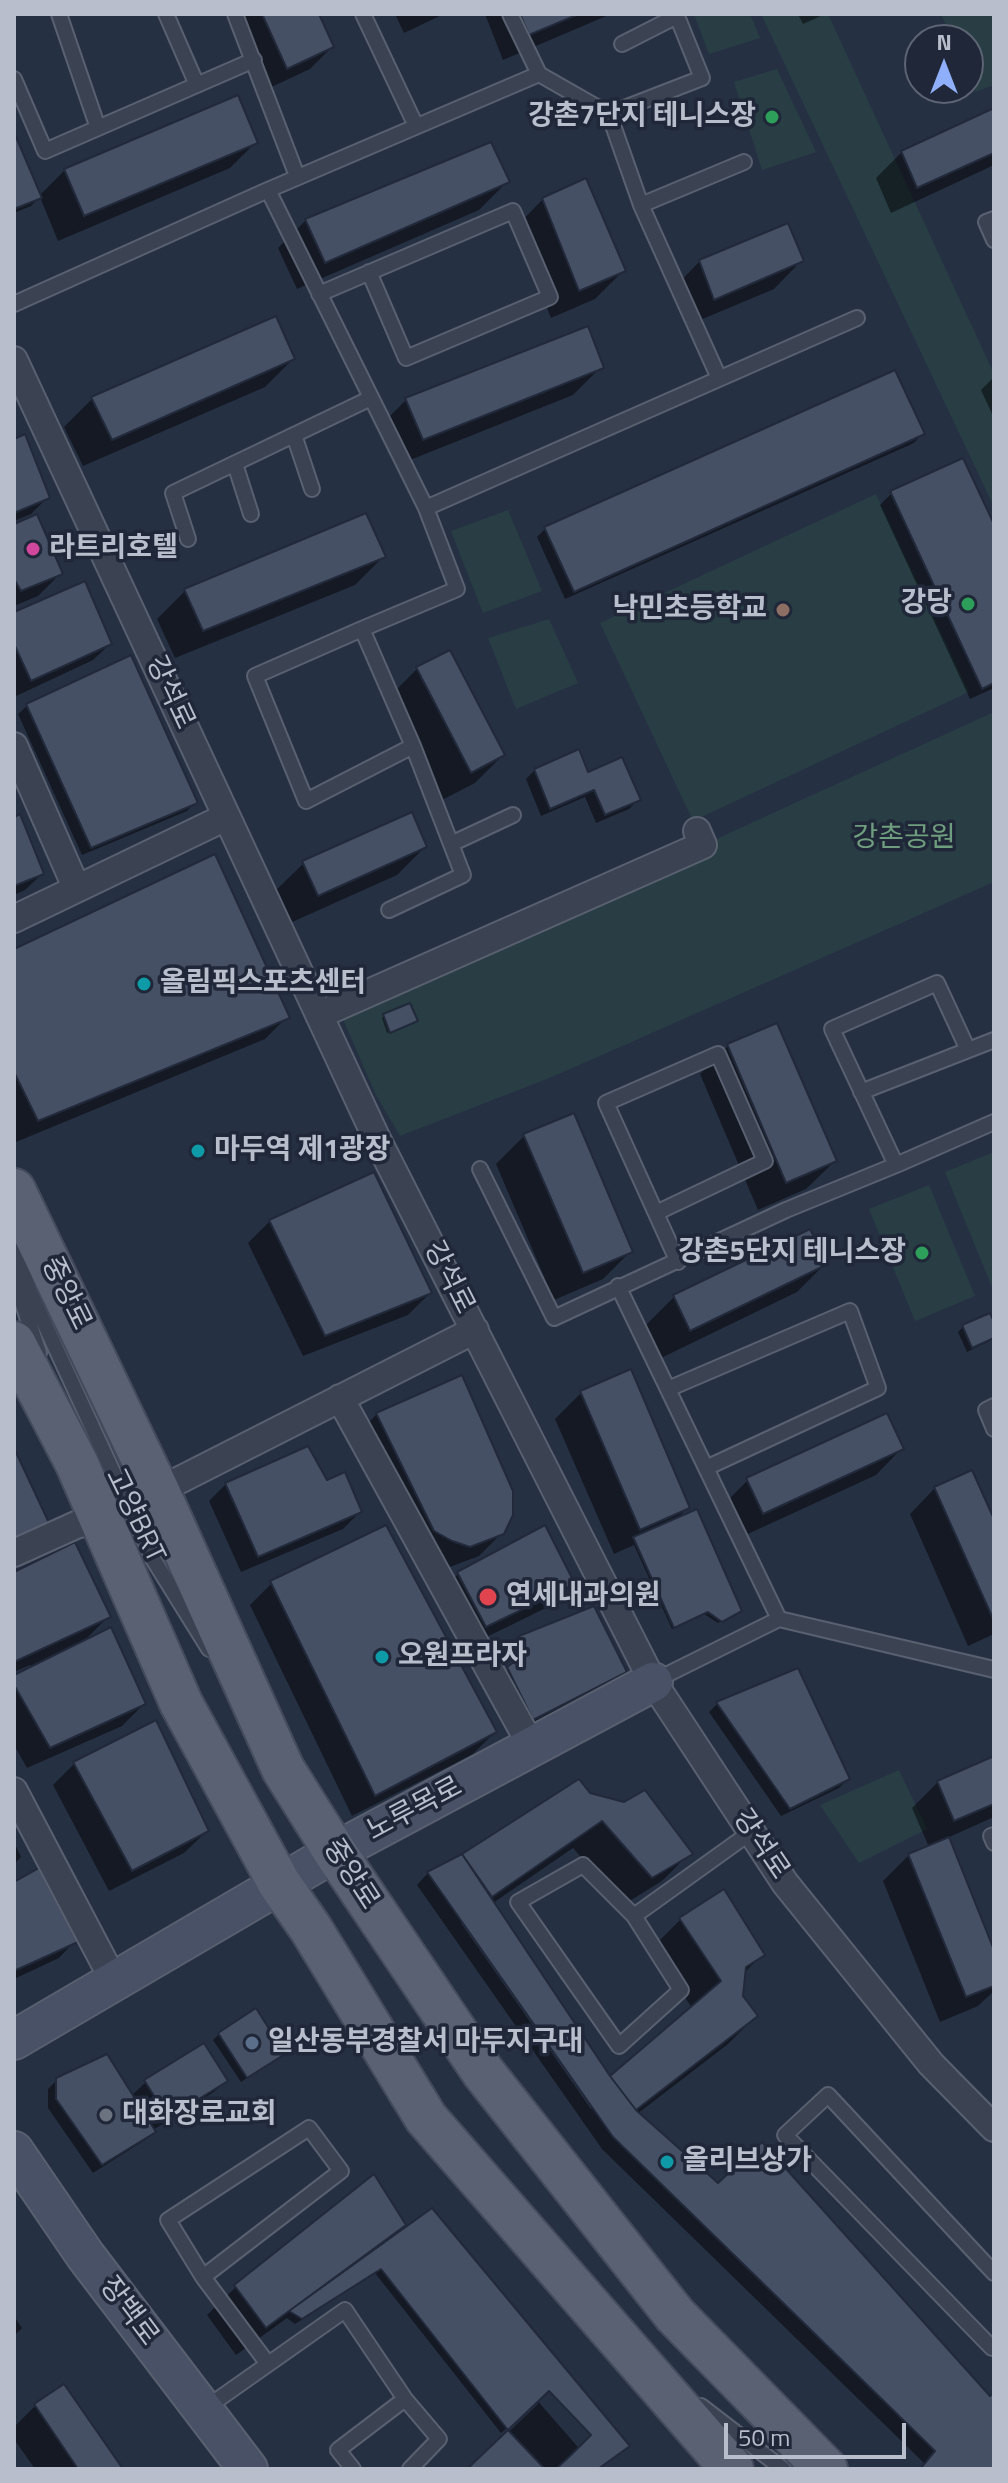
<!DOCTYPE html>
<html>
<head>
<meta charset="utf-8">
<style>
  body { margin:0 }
  #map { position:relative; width:1008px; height:2483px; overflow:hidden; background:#263043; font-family:"Titillium Web",sans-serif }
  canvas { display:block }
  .frame { position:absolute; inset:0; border:16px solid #b8becc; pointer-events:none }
  .north { position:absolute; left:904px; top:24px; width:80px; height:80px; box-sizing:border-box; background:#1f2738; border:2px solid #5c6373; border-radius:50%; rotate:0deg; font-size:22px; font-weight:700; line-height:32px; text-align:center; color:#b8becc }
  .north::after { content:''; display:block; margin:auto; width:28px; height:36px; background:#8faffa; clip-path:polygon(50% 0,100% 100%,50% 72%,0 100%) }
  .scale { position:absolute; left:724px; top:2423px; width:182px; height:36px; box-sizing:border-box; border:4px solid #b8becc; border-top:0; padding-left:10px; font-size:24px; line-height:28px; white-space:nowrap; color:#b8becc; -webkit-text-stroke:6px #1f2738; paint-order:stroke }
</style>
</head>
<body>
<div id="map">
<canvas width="1008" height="2483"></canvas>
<div class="frame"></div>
<div class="north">N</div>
<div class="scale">50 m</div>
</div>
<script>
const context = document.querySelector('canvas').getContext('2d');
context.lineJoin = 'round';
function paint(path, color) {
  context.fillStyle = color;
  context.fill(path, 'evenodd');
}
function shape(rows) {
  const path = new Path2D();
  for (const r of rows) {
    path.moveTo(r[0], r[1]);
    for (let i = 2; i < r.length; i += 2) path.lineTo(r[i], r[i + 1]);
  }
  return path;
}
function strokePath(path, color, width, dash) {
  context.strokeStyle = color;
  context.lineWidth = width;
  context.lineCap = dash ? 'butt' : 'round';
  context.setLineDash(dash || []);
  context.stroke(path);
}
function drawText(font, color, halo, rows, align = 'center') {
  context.font = font + ' "Titillium Web","Noto Sans KR",sans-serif';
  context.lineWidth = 7;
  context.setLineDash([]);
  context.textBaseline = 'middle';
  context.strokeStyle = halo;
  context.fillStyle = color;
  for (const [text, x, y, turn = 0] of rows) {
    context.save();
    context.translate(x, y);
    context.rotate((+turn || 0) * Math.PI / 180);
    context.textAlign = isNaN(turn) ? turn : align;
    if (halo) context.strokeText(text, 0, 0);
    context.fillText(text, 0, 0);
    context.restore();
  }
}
paint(shape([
  [694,14,750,14,760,38,709,54],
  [761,14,828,14,994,374,994,507],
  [941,14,994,14,994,85,975,92,968,76,968,40,953,40],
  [777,69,816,152,762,170,734,82],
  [876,494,969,692,693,821,600,623],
  [508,510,542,591,483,613,451,531],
  [549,619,578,683,516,709,488,638],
  [994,712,994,882,552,1077,400,1136,376,1095,342,1017,687,860,717,845,714,840],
  [994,1152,994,1292,945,1172],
  [929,1185,975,1296,915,1321,869,1209],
  [899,1770,927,1829,859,1863,820,1805]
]), '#283e44');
paint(shape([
  [229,14,317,14,332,47,310,69,265,90],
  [395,14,444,14,404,33],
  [485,14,611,14,503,60],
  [798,14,825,14,803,24],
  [994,110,994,165,891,213,876,178,902,152],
  [14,137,39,196,65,170,256,142,230,168,58,241,40,197,31,206,14,213],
  [507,182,479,210,297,289,278,248,306,220],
  [543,199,623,271,595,299,551,318,515,228],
  [802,260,774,289,686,326,672,290,700,261],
  [293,359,265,387,83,466,64,427,92,399],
  [601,367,573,395,395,466,378,428,406,400],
  [994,377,994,418,981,390],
  [922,434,914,443,565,599,537,537,545,529],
  [14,441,48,497,31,514,14,521],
  [892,493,994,529,994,688,970,699,880,505],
  [14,526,60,574,38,596,14,606],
  [383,557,355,585,175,658,157,619,185,591],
  [14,614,110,644,93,660,14,697],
  [449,652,503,755,475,783,442,800,389,697,417,669],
  [27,706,195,802,187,811,82,855,18,714],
  [535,770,638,800,629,809,596,823,585,797,541,816,526,779],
  [14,819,42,874,25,890,14,895],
  [425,847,397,875,290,923,275,891,304,863],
  [14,952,287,1017,265,1039,16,1142],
  [384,1015,415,1021,387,1033,382,1018],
  [776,1025,835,1161,806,1189,758,1210,700,1074,728,1046],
  [524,1136,631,1251,603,1279,554,1300,496,1164],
  [270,1221,430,1293,408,1315,303,1356,248,1243],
  [825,1264,797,1292,661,1358,646,1325,674,1297],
  [963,1327,994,1327,994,1339,967,1352,958,1332],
  [581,1393,688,1507,675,1521,738,1613,718,1623,704,1614,672,1629,634,1545,614,1554,555,1419],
  [377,1414,502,1533,479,1556,447,1568,355,1436],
  [901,1449,876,1475,737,1539,722,1506,748,1480],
  [226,1484,360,1512,343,1529,241,1572,209,1501],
  [935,1488,994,1524,994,1634,968,1646,910,1514],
  [14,1574,108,1617,82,1643,144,1704,122,1726,27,1768,14,1745,14,1677,32,1668,30,1665,14,1672],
  [458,1574,572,1584,550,1606,464,1648,436,1596],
  [272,1583,495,1732,473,1754,352,1816,250,1605],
  [520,1638,624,1672,616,1681,524,1727,500,1677,517,1663,511,1646],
  [797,1670,848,1779,839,1788,781,1816,709,1712,717,1704],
  [994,1758,994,1817,947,1838,994,1955,994,1991,978,2006,940,2022,883,1881,909,1855,929,1847,912,1808,938,1782],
  [75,1763,207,1831,184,1853,109,1891,53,1785],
  [589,1795,690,1853,662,1881,623,1905,573,1848,493,1903,610,2079,692,2008,652,1948,680,1920,723,1891,763,1954,744,1973,741,1997,756,2016,728,2044,637,2114,718,2185,990,2399,994,2395,994,2469,920,2469,925,2464,602,2149,417,1885,428,1873],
  [461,1923,466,1923,594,2107,591,2109],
  [14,1842,21,1857,14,1864],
  [14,1884,75,1941,59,1958,14,1979],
  [219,2034,283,2054,241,2082,213,2040],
  [57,2080,131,2096,146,2082,225,2081,214,2092,153,2130,145,2140,93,2173,48,2108,48,2089],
  [404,2225,393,2235,597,2469,470,2469,538,2404,535,2402,501,2433,375,2273,295,2324,287,2318,236,2355,207,2315,236,2287],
  [14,2316,22,2328,14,2336],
  [64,2387,120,2469,35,2469,14,2439,14,2427,35,2406]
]), '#0007');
const building = shape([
  [262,14,319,14,334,47,287,69,262,14],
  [520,14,579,14,529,35,520,14],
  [238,95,258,143,84,216,64,169,238,95],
  [994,108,994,153,917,188,901,151,994,108],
  [14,132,42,198,14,209,14,132],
  [491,142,510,182,325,263,305,219,491,142],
  [586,178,626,271,579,291,542,198,586,178],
  [788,223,804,261,714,300,699,260,788,223],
  [276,316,295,359,112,440,91,397,276,316],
  [588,326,604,368,423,440,405,398,588,326],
  [895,370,925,434,574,592,544,527,895,370],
  [25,434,50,498,14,513,14,439,25,434],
  [963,458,994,524,994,683,982,689,890,491,963,458],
  [366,513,386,557,203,631,184,589,366,513],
  [37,514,63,574,21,591,14,579,14,524,37,514],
  [85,581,112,644,31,681,14,644,14,612,85,581],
  [450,650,505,755,471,773,416,667,450,650],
  [131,655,198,803,91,848,26,704,131,655],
  [579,749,588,772,622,757,641,800,605,815,594,790,550,809,534,769,579,749],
  [412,812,427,847,318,896,302,861,412,812],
  [20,814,44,874,14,886,14,817,20,814],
  [215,854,290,1018,38,1121,14,1072,14,949,215,854],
  [410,1003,418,1021,390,1033,383,1014,410,1003],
  [777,1023,837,1161,786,1183,727,1044,777,1023],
  [574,1113,633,1252,583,1273,523,1134,574,1113],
  [374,1172,432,1293,325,1336,269,1220,374,1172],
  [810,1229,828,1264,690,1331,673,1295,810,1229],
  [990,1313,994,1322,994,1338,972,1348,962,1325,990,1313],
  [631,1369,690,1508,640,1530,580,1391,631,1369],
  [462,1375,513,1491,513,1515,504,1534,470,1547,452,1541,434,1531,376,1413,462,1375],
  [887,1413,904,1449,763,1514,746,1478,887,1413],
  [308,1446,327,1480,345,1472,362,1512,258,1557,225,1483,308,1446],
  [14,1448,50,1525,14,1541,14,1448],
  [972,1470,994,1519,994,1621,934,1487,972,1470],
  [697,1509,742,1611,722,1622,708,1612,674,1628,633,1537,697,1509],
  [386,1525,497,1732,375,1796,270,1581,386,1525],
  [545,1525,575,1584,486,1627,457,1572,545,1525],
  [75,1542,111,1617,14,1662,14,1572,75,1542],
  [594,1606,627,1672,533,1720,507,1667,525,1654,519,1636,594,1606],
  [111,1627,146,1704,50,1748,14,1685,14,1675,111,1627],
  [798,1668,850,1779,790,1809,716,1702,798,1668],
  [156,1720,209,1831,132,1871,73,1762,156,1720],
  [994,1756,994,1804,954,1821,937,1781,994,1756],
  [579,1779,590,1793,624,1802,645,1790,693,1854,652,1878,602,1821,492,1897,462,1854,579,1779],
  [949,1837,994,1950,994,1986,966,1997,908,1854,949,1837],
  [462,1854,610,2076,636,2110,718,2183,762,2142,990,2396,994,2392,994,2469,920,2469,935,2451,613,2137,427,1872,462,1854],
  [39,1868,78,1942,14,1971,14,1882,39,1868],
  [724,1889,765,1955,746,1967,743,1996,758,2016,636,2110,610,2076,721,1981,679,1918,724,1889],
  [256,2008,285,2054,247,2078,218,2033,256,2008],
  [204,2043,228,2081,168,2118,144,2080,204,2043],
  [107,2054,156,2132,102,2165,56,2099,56,2078,107,2054],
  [374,2174,406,2225,266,2328,234,2285,374,2174],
  [432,2208,630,2446,598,2469,545,2469,507,2429,381,2269,302,2319,289,2311,432,2208],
  [64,2384,123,2469,78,2469,34,2404,64,2384],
  [549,2391,591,2435,571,2455,556,2469,467,2469,549,2391]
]);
paint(building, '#455065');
strokePath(building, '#21293a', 2);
const lane = shape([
  [59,14,98,128],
  [166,14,197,85],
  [235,14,297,176],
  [363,14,416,126],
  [510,14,539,74],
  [14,79,45,151,254,60],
  [609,114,702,78,677,16,622,44],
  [268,190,539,74,609,114,641,205,719,378],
  [641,205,744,162],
  [994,219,986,222,994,240],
  [319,294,513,211,550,297,406,358,369,272],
  [14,304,268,190,426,508,457,589,362,629,413,746,463,875,389,910],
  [294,435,312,489],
  [235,464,251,514],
  [426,508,857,318],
  [188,539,173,493,371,398],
  [362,629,255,676,306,801,413,746],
  [451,844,513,815],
  [861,1092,994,1040],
  [896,1165,994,1122],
  [480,1169,554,1318,786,1210,896,1165,832,1029,937,983,968,1050],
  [656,1213,765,1161,718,1054,606,1103,678,1262],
  [14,1247,29,1290,153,1559,209,1649],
  [14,1277,39,1353],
  [618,1286,779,1619,656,1680],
  [668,1389,850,1311,878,1388,706,1468],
  [994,1406,986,1410,994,1429],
  [994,1669,779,1619,994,1670],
  [994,1835,991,1836,994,1843],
  [583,1865,634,1916,681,1990,619,2046,518,1902,583,1865],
  [634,1916,751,1832],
  [994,2273,828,2095,785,2135,992,2348,994,2346],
  [203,2277,341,2171,309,2128,168,2220,203,2277,268,2364],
  [701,2406,783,2469],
  [203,2410,345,2310,405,2399,439,2439,410,2469],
  [353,2469,338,2450,405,2399]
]);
const street = shape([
  [14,360,376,1137,653,1682,785,1883,931,2064,994,2128],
  [14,746,76,887],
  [14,919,226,817],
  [319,1015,703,845,697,831],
  [340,1398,532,1747],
  [158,1491,475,1330],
  [14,1553,76,1525,101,1518],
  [14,1791,114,1981]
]);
const secondary = shape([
  [14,2040,335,1852,653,1682],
  [14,2151,85,2255,248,2469]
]);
const primary = shape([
  [14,1190,158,1491,283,1769,335,1852,483,2072,675,2315,826,2469],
  [14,1343,77,1464,181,1703,279,1883,311,1929,426,2118,732,2469]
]);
strokePath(lane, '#596070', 18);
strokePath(street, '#596070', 30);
strokePath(secondary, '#596070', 42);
strokePath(primary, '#444b5c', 46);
strokePath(lane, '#3b4353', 14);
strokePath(street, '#3b4353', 26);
strokePath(secondary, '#495166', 38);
strokePath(primary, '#596173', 42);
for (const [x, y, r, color] of [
  [772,117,8,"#2e9e5b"],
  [33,549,8,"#d1479c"],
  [968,604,8,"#2e9e5b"],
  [783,610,8,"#8d6e63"],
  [144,984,8,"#0f9aa8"],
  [198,1151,8,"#0f9aa8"],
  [922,1253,8,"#2e9e5b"],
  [488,1597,10,"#e0444e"],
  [382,1657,8,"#0f9aa8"],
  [252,2043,8,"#5c6f8a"],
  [106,2115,8,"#6b7280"],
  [667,2162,8,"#0f9aa8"]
]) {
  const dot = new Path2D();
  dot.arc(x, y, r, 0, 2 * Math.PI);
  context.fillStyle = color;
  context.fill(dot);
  strokePath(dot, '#1f2738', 3);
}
drawText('bold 28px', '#b8becc', '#1f2738', [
  ["강촌7단지 테니스장",756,117,"right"],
  ["라트리호텔",49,549],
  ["강당",952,604,"right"],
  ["낙민초등학교",767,610,"right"],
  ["올림픽스포츠센터",160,984],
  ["마두역 제1광장",214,1151],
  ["강촌5단지 테니스장",906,1253,"right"],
  ["연세내과의원",506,1597],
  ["오원프라자",398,1657],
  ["일산동부경찰서 마두지구대",268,2043],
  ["대화장로교회",122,2115],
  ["올리브상가",683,2162]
], 'left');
drawText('28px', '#b8becc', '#1f2738', [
  ["강석로",169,693,65],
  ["강석로",448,1278,63],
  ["중앙로",65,1294,64],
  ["고양BRT",134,1516,64],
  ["노루목로",415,1810,-28],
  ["강석로",760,1845,56],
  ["중앙로",350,1875,57],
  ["장백로",128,2312,53]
]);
drawText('28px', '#6f9e7e', '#1f2738', [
  ["강촌공원",904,839]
]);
</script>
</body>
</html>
